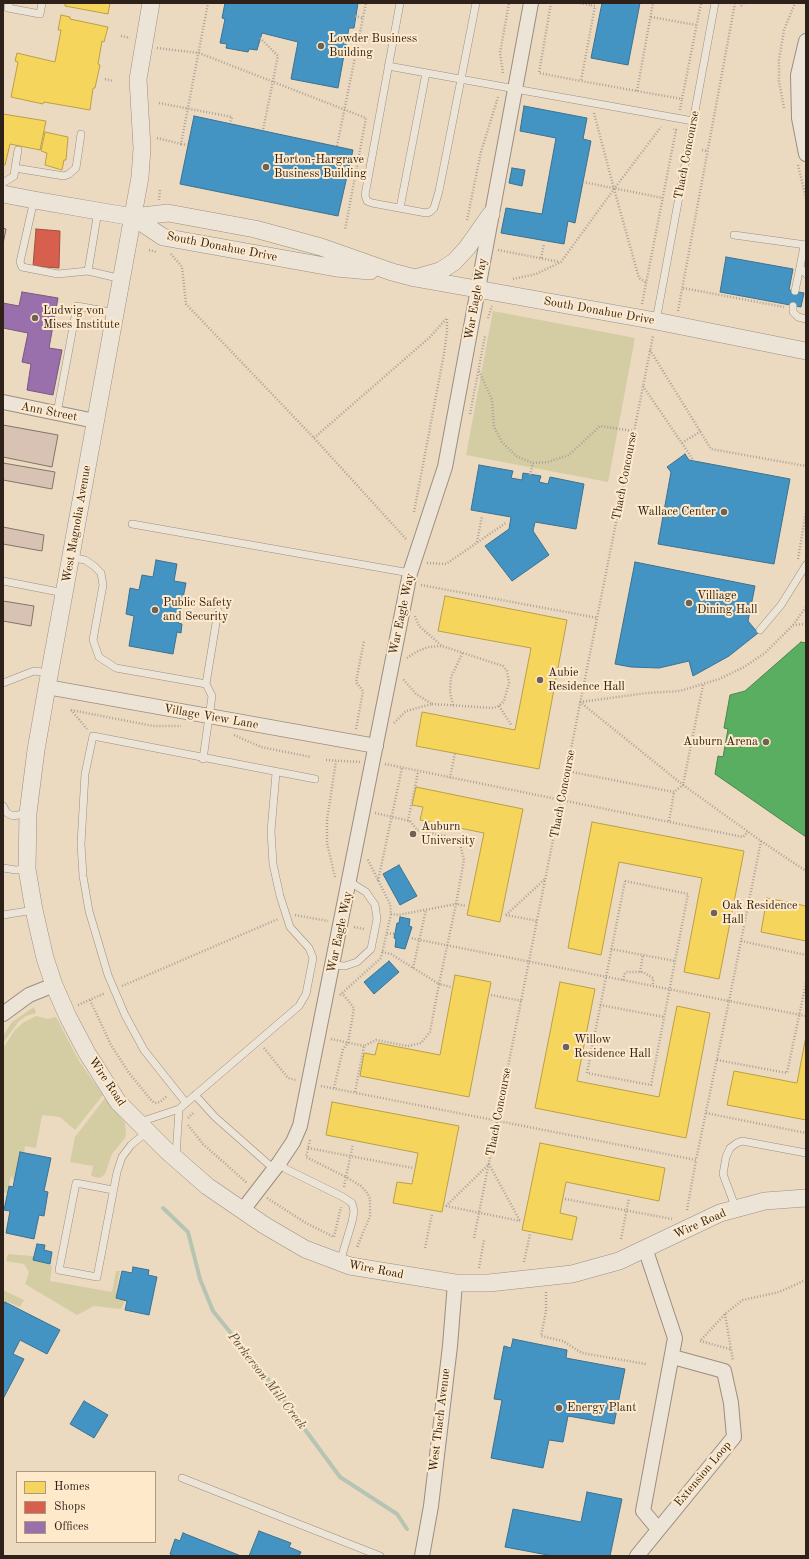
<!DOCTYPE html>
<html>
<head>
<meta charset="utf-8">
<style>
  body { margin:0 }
  #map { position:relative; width:809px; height:1559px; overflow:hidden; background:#ecdac0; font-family:"Old Standard TT",serif }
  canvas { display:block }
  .frame { position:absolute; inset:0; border:4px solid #2e2119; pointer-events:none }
  .legend { position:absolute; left:16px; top:1471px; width:140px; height:72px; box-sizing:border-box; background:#fee9cb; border:1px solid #ab9984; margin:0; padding:5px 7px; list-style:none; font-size:12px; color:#2e2119 }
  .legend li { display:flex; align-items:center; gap:8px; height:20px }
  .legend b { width:20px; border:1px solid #ab9984 }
</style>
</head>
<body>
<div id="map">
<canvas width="809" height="1559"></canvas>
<div class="frame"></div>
<ul class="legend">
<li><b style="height:11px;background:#f6d55c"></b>Homes</li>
<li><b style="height:11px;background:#d6604d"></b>Shops</li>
<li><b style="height:11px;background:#9970ab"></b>Offices</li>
</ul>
</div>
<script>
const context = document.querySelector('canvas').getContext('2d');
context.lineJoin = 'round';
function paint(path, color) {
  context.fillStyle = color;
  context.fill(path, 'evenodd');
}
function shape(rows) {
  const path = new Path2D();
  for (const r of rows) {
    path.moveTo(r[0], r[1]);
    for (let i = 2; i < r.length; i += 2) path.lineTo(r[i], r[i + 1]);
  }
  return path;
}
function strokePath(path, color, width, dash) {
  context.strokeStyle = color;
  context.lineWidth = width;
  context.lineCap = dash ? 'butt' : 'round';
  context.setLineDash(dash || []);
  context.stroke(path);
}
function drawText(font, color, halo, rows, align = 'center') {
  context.font = font + ' "Old Standard TT",serif';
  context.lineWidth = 4;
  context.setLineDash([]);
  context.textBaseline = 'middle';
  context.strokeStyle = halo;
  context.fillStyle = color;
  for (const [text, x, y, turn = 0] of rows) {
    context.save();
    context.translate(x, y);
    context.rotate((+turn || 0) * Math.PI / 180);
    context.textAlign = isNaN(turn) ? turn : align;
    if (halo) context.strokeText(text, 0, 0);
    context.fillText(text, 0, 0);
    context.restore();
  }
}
paint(shape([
  [493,311,635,338,608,482,466,455],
  [34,1007,36,1013,26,1016,19,1021,3,1043,3,1036,12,1022],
  [36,1016,48,1019,56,1017,79,1061,103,1095,75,1130,60,1117,42,1115,36,1148,25,1146,24,1153,20,1152,15,1182,11,1176,7,1193,3,1192,3,1048,15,1030,24,1022],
  [105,1098,125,1123,126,1133,125,1138,112,1154,105,1174,100,1178,91,1176,93,1166,70,1162,75,1137],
  [8,1254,33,1256,52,1266,50,1281,112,1292,116,1271,120,1271,116,1292,127,1296,121,1309,94,1306,77,1315,25,1284,29,1272,24,1264,6,1261],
  [3,1290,24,1300,20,1307,3,1300]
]), '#d4cca2');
const homes = shape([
  [65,3,110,3,108,14,65,6,65,3],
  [61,15,70,17,70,19,108,27,104,42,102,41,98,64,100,65,95,88,93,88,90,110,44,102,43,104,11,97,18,62,15,61,17,53,55,62,61,30,58,30,61,15],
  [3,114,46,121,40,150,10,144,5,165,3,165,3,114],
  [45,132,68,137,66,160,64,160,62,170,45,165,47,153,41,151,45,132],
  [445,596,567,620,539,769,416,746,422,712,515,730,531,648,438,631,445,596],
  [416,787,523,809,500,922,467,915,484,833,420,820,423,807,412,805,416,787],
  [592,822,744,851,719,979,684,972,702,878,619,862,601,955,568,948,592,822],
  [767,898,806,906,806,941,761,932,767,898],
  [455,975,491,982,469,1097,360,1076,364,1053,375,1055,378,1043,440,1055,455,975],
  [560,982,595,989,577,1081,659,1097,677,1006,710,1013,686,1138,535,1108,560,982],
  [806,1036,806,1120,727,1105,734,1071,797,1083,806,1036],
  [332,1102,459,1126,442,1212,393,1203,397,1182,412,1184,418,1153,326,1135,332,1102],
  [540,1143,665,1168,659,1201,566,1182,560,1213,577,1217,572,1240,522,1230,540,1143]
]);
paint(homes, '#f6d55c');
strokePath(homes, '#ba9f48', 1);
const shops = shape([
  [36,229,60,231,59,268,33,266,36,229]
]);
paint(shops, '#d6604d');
strokePath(shops, '#a44d3d', 1);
const offices = shape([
  [22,292,58,298,49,348,62,350,53,395,27,390,31,364,22,362,28,333,3,328,3,303,19,306,22,292]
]);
paint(offices, '#9970ab');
strokePath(offices, '#79587f', 1);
const schools = shape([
  [225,3,358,3,354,28,349,28,338,88,291,79,298,42,262,33,257,50,249,49,248,52,226,48,227,44,220,43,225,19,222,18,225,3],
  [602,3,640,3,628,65,591,58,602,3],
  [524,106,587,118,583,139,591,141,575,223,568,221,564,244,501,233,506,208,542,214,556,138,520,131,524,106],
  [194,116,353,150,338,216,180,184,194,116],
  [512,168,525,170,522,186,509,183,512,168],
  [726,257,793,269,789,290,804,293,801,307,720,292,726,257],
  [685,454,689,460,790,479,774,564,658,544,671,472,667,467,685,454],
  [479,465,513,471,511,478,522,480,523,473,541,476,539,482,548,484,550,477,584,484,576,529,535,522,533,531,549,555,512,581,485,546,509,529,511,517,471,510,479,465],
  [156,560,177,564,174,581,186,583,178,623,182,624,181,633,177,632,173,654,129,646,134,616,126,614,130,588,139,590,142,575,153,577,156,560],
  [635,562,755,586,748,621,758,633,729,656,693,676,689,661,659,668,631,667,615,664,635,562],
  [399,865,417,896,400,905,383,874,399,865],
  [400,917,410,919,409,926,412,927,405,949,395,947,396,939,394,938,397,923,399,923,400,917],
  [389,961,399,972,374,994,364,982,389,961],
  [20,1152,51,1158,44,1191,48,1192,44,1216,39,1215,34,1239,6,1233,10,1211,4,1210,9,1186,13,1187,20,1152],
  [37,1244,45,1245,44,1250,52,1252,50,1264,33,1260,37,1244],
  [133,1267,149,1270,148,1275,157,1277,149,1315,125,1310,127,1301,116,1298,122,1271,132,1273,133,1267],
  [5,1302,60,1330,47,1354,20,1340,13,1354,24,1359,3,1399,3,1306,5,1302],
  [513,1339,567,1350,566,1358,625,1369,614,1424,568,1416,563,1442,549,1440,543,1468,491,1458,502,1400,494,1399,504,1346,511,1348,513,1339],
  [84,1401,108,1415,94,1438,70,1424,84,1401],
  [587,1492,622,1499,610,1556,553,1556,505,1547,513,1509,581,1522,587,1492],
  [259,1531,291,1543,289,1547,301,1552,299,1556,249,1556,259,1531],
  [183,1533,241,1556,174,1556,170,1554,175,1539,180,1541,183,1533]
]);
paint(schools, '#4393c3');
strokePath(schools, '#3d7190', 1);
const public = shape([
  [801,642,806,643,806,837,715,774,718,756,723,757,728,729,724,728,730,695,745,691,801,642]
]);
paint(public, '#5aae61');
strokePath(public, '#4d844b', 1);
strokePath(shape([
  [163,1208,188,1232,200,1279,213,1311,264,1374,340,1477,397,1514,407,1529]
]), '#b6c4b3', 4);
const building = shape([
  [3,228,6,229,3,244,3,228],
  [3,425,58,435,52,467,3,457,3,425],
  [3,463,55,472,52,489,3,480,3,463],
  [3,527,44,535,42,551,3,544,3,527],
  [3,601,34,606,31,626,3,621,3,601]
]);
paint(building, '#d8c2b3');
strokePath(building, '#807568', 1);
const service = shape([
  [9,3,8,8,40,14,42,3],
  [400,3,365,195,367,201,372,203,426,213,430,212,434,208,439,191,476,3],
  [388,66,693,121],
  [15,168,18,150],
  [3,183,14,176,15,168,64,176,69,174,76,168,81,134],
  [34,200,20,262,22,267,58,274,88,271,122,279],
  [400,208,426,73],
  [734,235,806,245],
  [804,246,800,267,806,274],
  [88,271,98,211],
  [795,291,800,267],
  [793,306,793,312,798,317,806,319],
  [656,321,715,3],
  [57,413,77,306,116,313],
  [132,524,410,573],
  [70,557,85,560,94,566,101,573,103,585,93,640,99,657,116,668,206,684,218,611],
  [3,581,64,593],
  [760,630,781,605,806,565],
  [3,683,34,671,49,673],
  [203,759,212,696,206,684],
  [3,806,7,813,13,816,28,813],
  [3,868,16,870,27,869],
  [3,915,34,910],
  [333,965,345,966,357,962,371,949,377,919,375,905,366,892,350,882],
  [195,1095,215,1117,275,1170],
  [186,1103,144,1050,125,1015,108,975,89,911,83,876,81,844,85,774,93,736,315,779],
  [140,1122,179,1109,299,1006,306,994,313,958,309,948,290,927,280,896,273,864,271,831,276,773],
  [176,1156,179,1109],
  [279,1163,286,1169,343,1197,352,1203,354,1211,352,1222,340,1262],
  [113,1190,76,1183,59,1270,97,1277,117,1172,122,1157,131,1145,147,1132],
  [736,1209,723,1174,726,1157,730,1148,737,1143,742,1141,806,1153],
  [182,1478,380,1556]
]);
const minor = shape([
  [806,41,798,75,799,118,806,154],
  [3,402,95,421],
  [47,687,376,746],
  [3,1014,29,995,54,985],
  [242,1211,279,1163,293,1142,300,1126,410,573,445,467,531,3],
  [645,1248,675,1338,643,1511,658,1529],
  [422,1556,431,1506,450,1346,455,1283],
  [637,1556,734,1437,731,1403,724,1371,673,1357]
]);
const tertiary = shape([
  [151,3,138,79,142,148,140,177,47,687,36,750,28,813,27,869,34,910,45,958,54,985,68,1017,87,1053,118,1102,166,1150,207,1186,264,1225,305,1249,350,1266,455,1283,489,1283,572,1274,619,1261,720,1213,765,1201,806,1198],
  [3,194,34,200,133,217,168,213,255,229,321,247,392,272,415,278,656,321,806,351],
  [133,217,163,237,336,268,370,271],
  [419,277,440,271,454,262,467,248,491,214]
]);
strokePath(service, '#9a8e7f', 8);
strokePath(minor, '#9a8e7f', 16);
strokePath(tertiary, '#9a8e7f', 18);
strokePath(shape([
  [551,3,539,73,581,81],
  [580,3,590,5],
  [590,3,590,5,595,6,581,81,682,99,701,3],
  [741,6,744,3],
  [355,16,363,18],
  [651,17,696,25],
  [121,36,130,38],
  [260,38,278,56,263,130],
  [157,48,199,53,366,118,345,230],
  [503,73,500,53,509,3],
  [105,79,113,81],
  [637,91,653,3],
  [159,103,232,117,230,123],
  [784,108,779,81,779,60,784,30,795,3],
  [680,110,682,99],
  [594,113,614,189,661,127],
  [157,138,181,144,208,3],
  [181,144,188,145],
  [337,146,366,3],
  [702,150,708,151],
  [798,165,806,198],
  [583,182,663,198],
  [614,189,639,278,647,283],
  [159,200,160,190],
  [467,220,481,152,498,97],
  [149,250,156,252],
  [498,250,560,262],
  [171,254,182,267,186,304,314,438,407,540],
  [541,258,544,244],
  [513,279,536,274,561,262,614,189],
  [683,288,784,307],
  [642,304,676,130,673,129],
  [678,311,735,3],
  [488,318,492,306],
  [650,350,711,449,806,466],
  [479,371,492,400,494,427,502,442,516,456,533,463,548,462,569,455,600,426,633,431],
  [643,386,694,461],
  [470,414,485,336],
  [314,438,430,337,447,318],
  [682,443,701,431],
  [530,475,533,463],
  [414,512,444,354,447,331,447,318],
  [477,542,482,516],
  [798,559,806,512],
  [427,563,446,564,507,522],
  [421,585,598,618],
  [793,625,806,624],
  [407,658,416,652,428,647,442,646,419,626,415,616],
  [703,685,683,785,761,841,729,1001,806,1016],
  [580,702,647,693,680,691,719,679,744,667,765,653,793,625,806,607],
  [432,704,493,708,499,706,504,701,509,683,507,671,503,666,442,646],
  [453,705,450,692,451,677,463,652],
  [499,706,512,726],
  [71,710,153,726,181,726],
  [71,710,87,729],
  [394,723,406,711,432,704,416,694,403,679],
  [356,729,363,691,356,682,364,641],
  [234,735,261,747,311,757],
  [326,760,360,762],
  [385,764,743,837,748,832],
  [567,771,674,792,683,785,580,702],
  [450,778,455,753],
  [375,813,410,821,417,830,445,836,460,844,464,860,456,904,466,906],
  [408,821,418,772],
  [669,821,674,792],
  [761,841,806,871],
  [335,877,327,843,327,820,336,761],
  [378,881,402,768],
  [625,881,688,894,651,1085,587,1073,625,881],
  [295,915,328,921],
  [506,915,545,879],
  [506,915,538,921],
  [354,927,364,929],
  [387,933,394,934],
  [741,941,806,955],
  [611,949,675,961],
  [382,952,391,954,439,984,456,904,398,915,391,914],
  [413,968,426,910],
  [640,972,643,955],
  [623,980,625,973,627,972,643,972,653,978,653,986],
  [122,986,278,919],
  [340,995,381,958,391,914,390,904,367,858],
  [491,995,522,1001],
  [90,1000,111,1045,129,1073,152,1101,155,1103,160,1102,167,1096],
  [78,1005,105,993],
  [600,1005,664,1017],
  [331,1039,364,1046],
  [264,1048,288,1078,296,1080],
  [717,1060,787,1073,806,983],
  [321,1086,696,1160,729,1001,410,938],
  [334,1088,343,1049,348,1043,354,1008,342,993],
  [355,1092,364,1046,376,1040,408,1046,421,1043,430,1032,439,984,451,987],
  [706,1113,806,1133],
  [188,1118,193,1113],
  [188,1125,203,1144,247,1183],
  [310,1140,306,1157,346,1177,353,1144],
  [308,1148,413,1168],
  [344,1187,346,1177,361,1186,368,1194,370,1199,370,1216,357,1247,359,1247],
  [267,1198,306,1223,334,1237,341,1207],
  [565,1199,672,1219],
  [446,1206,489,1164,520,1221],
  [446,1206,520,1221],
  [687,1210,696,1160],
  [474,1238,653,336],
  [621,1239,629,1198],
  [425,1248,432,1214],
  [524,1262,530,1234],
  [479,1268,484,1240],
  [546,1292,546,1311,541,1336,563,1341,582,1353,646,1364],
  [725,1314,733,1361],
  [730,1349,700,1341,726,1313,743,1300,779,1292,806,1280]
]), '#aaa298', 2.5, [1, 2]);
strokePath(service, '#ede4d8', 7);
strokePath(minor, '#ede4d8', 14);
strokePath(tertiary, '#ede4d8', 17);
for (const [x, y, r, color] of [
  [321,46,4,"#706253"],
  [266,167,4,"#706253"],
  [35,318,4,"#706253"],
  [724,512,4,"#706253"],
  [689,603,4,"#706253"],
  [155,610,4,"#706253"],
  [540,680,4,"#706253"],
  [766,742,4,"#706253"],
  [413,834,4,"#706253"],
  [714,913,4,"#706253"],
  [566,1047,4,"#706253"],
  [559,1408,4,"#706253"]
]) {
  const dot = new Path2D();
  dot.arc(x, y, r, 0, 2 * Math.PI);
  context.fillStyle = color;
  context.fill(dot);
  strokePath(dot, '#fee9cb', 1.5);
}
drawText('12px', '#2e2119', '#fee9cb', [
  ["Lowder Business",329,39],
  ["Building",329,53],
  ["Horton-Hargrave",274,160],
  ["Business Building",274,174],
  ["Ludwig von",43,311],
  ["Mises Institute",43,325],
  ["Wallace Center",716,512,"right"],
  ["Villiage",697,596],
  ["Dining Hall",697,610],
  ["Public Safety",163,603],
  ["and Security",163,617],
  ["Aubie",548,673],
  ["Residence Hall",548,687],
  ["Auburn Arena",758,742,"right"],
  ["Auburn",421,827],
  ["University",421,841],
  ["Oak Residence",722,906],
  ["Hall",722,920],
  ["Willow",574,1040],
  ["Residence Hall",574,1054],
  ["Energy Plant",567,1408]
], 'left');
drawText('12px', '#2e2119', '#fee9cb', [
  ["Thach Concourse",687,155,-79],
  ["South Donahue Drive",222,247,11],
  ["War Eagle Way",476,299,-80],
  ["South Donahue Drive",599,311,10],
  ["Ann Street",49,412,11],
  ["Thach Concourse",625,476,-79],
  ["West Magnolia Avenue",77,524,-80],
  ["War Eagle Way",402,614,-78],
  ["Village View Lane",211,717,10],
  ["Thach Concourse",563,794,-79],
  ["War Eagle Way",340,932,-78],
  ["Wire Road",107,1082,56],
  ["Thach Concourse",499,1112,-79],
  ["Wire Road",700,1224,-24],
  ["Wire Road",376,1270,11],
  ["West Thach Avenue",440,1420,-83],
  ["Extension Loop",703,1474,-50]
]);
drawText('italic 13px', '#504f45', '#fee9cb', [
  ["Parkerson Mill Creek",267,1381,52]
]);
</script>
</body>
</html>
